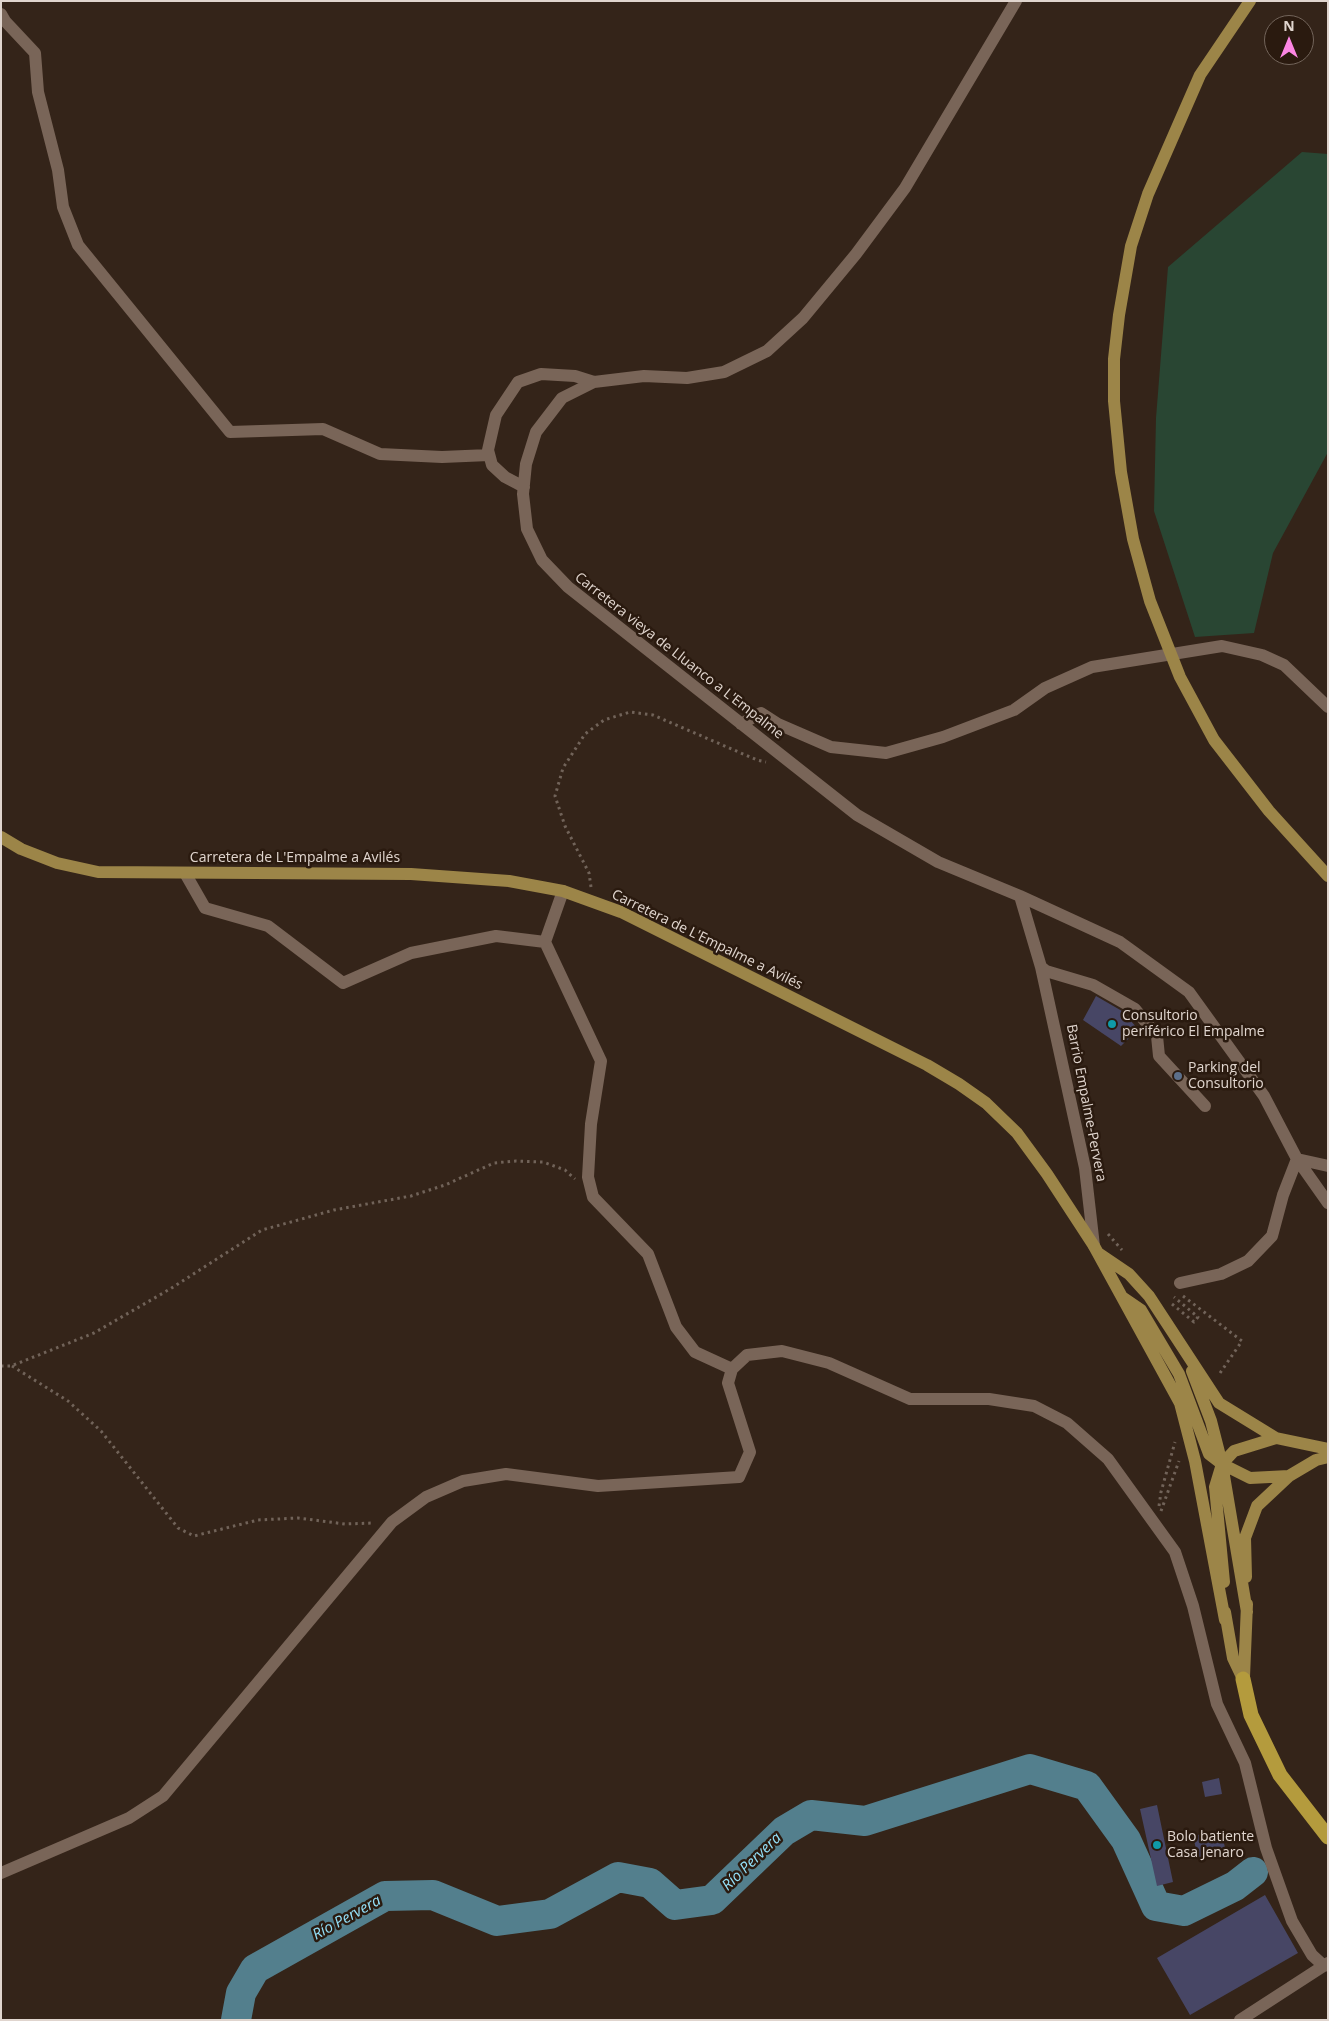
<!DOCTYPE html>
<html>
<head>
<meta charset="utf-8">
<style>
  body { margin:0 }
  #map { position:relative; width:1329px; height:2021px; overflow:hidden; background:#342419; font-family:"Open Sans",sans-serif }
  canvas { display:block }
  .frame { position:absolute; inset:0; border:2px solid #e0d5ce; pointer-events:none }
  .north { position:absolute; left:1264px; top:15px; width:50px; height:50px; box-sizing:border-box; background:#2a1a0f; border:1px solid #73655b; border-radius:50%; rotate:0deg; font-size:14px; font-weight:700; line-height:20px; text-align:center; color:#e0d5ce }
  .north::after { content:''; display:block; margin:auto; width:18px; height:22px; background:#fc86e3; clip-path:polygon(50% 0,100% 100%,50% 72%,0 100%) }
</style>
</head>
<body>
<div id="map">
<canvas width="1329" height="2021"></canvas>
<div class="frame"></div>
<div class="north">N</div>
</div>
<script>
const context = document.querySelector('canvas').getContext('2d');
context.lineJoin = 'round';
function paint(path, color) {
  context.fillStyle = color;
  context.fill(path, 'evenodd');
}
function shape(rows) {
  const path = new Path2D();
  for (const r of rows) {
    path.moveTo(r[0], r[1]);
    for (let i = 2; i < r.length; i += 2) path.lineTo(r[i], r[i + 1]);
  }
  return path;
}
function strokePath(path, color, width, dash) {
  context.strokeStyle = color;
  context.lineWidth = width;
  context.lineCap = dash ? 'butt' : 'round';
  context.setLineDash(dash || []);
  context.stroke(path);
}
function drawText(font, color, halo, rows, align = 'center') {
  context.font = font + ' "Open Sans",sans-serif';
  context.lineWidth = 5;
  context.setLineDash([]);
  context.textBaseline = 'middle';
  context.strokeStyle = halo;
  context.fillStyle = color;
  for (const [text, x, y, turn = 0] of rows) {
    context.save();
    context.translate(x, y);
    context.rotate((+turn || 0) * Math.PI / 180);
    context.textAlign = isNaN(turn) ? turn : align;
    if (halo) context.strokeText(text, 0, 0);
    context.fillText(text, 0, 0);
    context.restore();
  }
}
paint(shape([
  [1302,152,1328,154,1328,452,1273,553,1254,633,1195,637,1154,511,1156,418,1168,267]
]), '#294633');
strokePath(shape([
  [236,2020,241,1993,255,1969,385,1896,433,1895,497,1921,550,1914,618,1877,650,1883,675,1905,712,1900,784,1831,811,1815,865,1821,1030,1769,1087,1786,1126,1840,1156,1906,1184,1911,1235,1886,1253,1872]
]), '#537f8d', 30);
paint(shape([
  [1096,996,1122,1011,1138,1029,1121,1046,1083,1020],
  [1219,1778,1222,1794,1205,1797,1202,1782],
  [1157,1805,1173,1882,1157,1886,1140,1809],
  [1221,1830,1226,1852,1198,1858,1193,1836],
  [1265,1895,1298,1953,1190,2015,1157,1958]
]), '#474665');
strokePath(shape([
  [591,887,589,873,565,826,555,796,563,768,585,734,604,720,630,712,653,715,757,760,766,762],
  [1108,1234,1122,1250],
  [1183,1296,1242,1341,1218,1376],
  [1172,1304,1194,1322,1198,1317,1174,1297],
  [1,1366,11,1366,94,1333,170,1289,262,1230,334,1210,411,1196,445,1185,494,1163,516,1161,543,1162,565,1170,575,1179],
  [12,1366,68,1401,101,1431,178,1528,194,1536,258,1520,298,1518,345,1524,373,1523],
  [1159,1506,1161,1492,1175,1442],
  [1161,1511,1179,1461]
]), '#716359', 3, [2.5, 4]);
strokePath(shape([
  [1016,1,905,188,856,254,803,318,767,351,724,372,687,378,644,376,594,382,562,398,536,432,526,464,523,494,527,529,542,560,568,587,857,815,938,862,1020,896,1120,942,1189,992,1264,1096,1297,1159,1328,1203],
  [1,14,5,21,35,53,38,92,58,170,63,207,78,245,230,432,323,429,380,454,442,457,489,455],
  [524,487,505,477,492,465,488,450,496,415,518,382,541,374,575,376,594,382],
  [741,724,761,713,778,724,831,747,886,753,943,737,1014,710,1045,688,1092,667,1222,646,1262,655,1284,665,1328,707],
  [185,873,205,908,268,926,343,983,411,953,496,936,545,942],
  [563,891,545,942,601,1061,591,1124,588,1177,593,1197,648,1254,676,1327,695,1352,732,1369],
  [1020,896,1041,967,1085,1168,1094,1246],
  [1041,967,1046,971,1093,985,1135,1009,1157,1036,1159,1056,1205,1106],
  [1180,1283,1221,1274,1248,1261,1272,1236,1283,1195,1297,1159,1328,1166],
  [1,1873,129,1818,163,1796,392,1522,426,1497,463,1481,506,1474,598,1486,739,1477,750,1452,728,1383,732,1369,747,1355,782,1351,829,1363,910,1399,989,1399,1034,1406,1067,1423,1108,1459,1175,1552,1193,1606,1217,1704,1245,1763,1266,1848,1292,1921,1312,1955,1324,1966],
  [1240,2020,1328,1963]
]), '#796558', 12);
strokePath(shape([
  [1250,1,1200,75,1148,194,1131,246,1119,315,1114,359,1114,401,1121,472,1133,539,1150,601,1180,677,1214,740,1269,811,1328,876],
  [1,837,21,849,57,863,98,872,411,874,509,881,563,891,621,912,927,1065,959,1084,986,1103,1017,1133,1047,1174,1094,1246,1180,1403,1195,1461,1225,1620],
  [1098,1253,1129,1274,1149,1296,1219,1403,1276,1438,1328,1449],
  [1122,1297,1141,1310,1179,1374,1209,1454,1222,1464,1250,1478,1289,1476],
  [1192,1371,1211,1421,1222,1464,1247,1612],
  [1246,1577,1245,1538,1257,1506,1289,1476,1316,1460,1328,1457],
  [1224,1582,1215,1487,1222,1464,1234,1451,1276,1438],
  [1225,1612,1233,1658,1243,1679],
  [1244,1677,1247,1604]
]), '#9c8548', 12);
strokePath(shape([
  [1243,1679,1251,1715,1280,1775,1328,1837]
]), '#b49b3d', 15);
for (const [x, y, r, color] of [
  [1112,1024,5,"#0f9aa8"],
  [1178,1076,5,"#5c6f8a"],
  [1157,1845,5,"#0f9aa8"]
]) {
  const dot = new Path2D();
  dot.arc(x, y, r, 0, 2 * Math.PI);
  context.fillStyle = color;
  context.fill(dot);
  strokePath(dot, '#2a1a0f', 2);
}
drawText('14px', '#e0d5ce', '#2a1a0f', [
  ["Carretera vieya de Lluanco a L'Empalme",679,656,38],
  ["Carretera de L'Empalme a Avilés",295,858],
  ["Carretera de L'Empalme a Avilés",707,940,26],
  ["Barrio Empalme-Pervera",1086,1103,79]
]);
drawText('14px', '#e0d5ce', '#2a1a0f', [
  ["Consultorio",1122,1016],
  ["periférico El Empalme",1122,1032],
  ["Parking del",1188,1068],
  ["Consultorio",1188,1084],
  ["Bolo batiente",1167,1837],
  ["Casa Jenaro",1167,1853]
], 'left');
drawText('italic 15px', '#94e1fa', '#2a1a0f', [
  ["Río Pervera",752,1862,-44],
  ["Río Pervera",347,1918,-29]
]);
</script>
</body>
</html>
